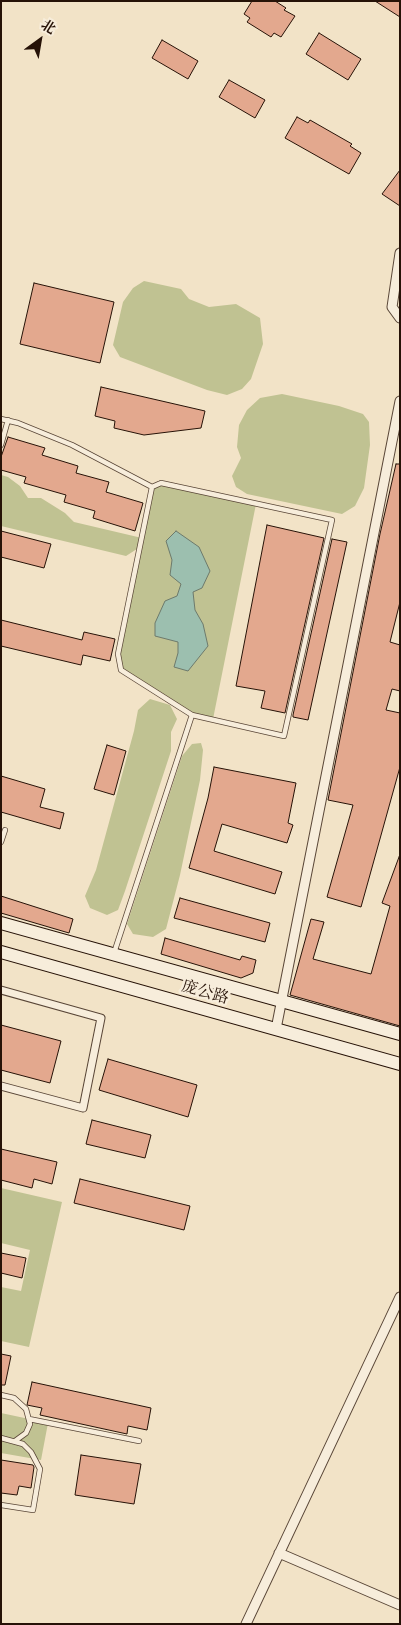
<!DOCTYPE html>
<html>
<head>
<meta charset="utf-8">
<style>
  body { margin:0 }
  #map { position:relative; width:401px; height:1625px; overflow:hidden; background:#f2e3c7; font-family:"Libre Bodoni","Noto Serif SC",serif }
  canvas { display:block }
  .frame { position:absolute; inset:0; border:2px solid #261207; pointer-events:none }
  .north { position:absolute; left:15px; top:15px; width:50px; height:50px; -webkit-text-stroke:4px #f7eddb; paint-order:stroke; rotate:32deg; font-size:14px; font-weight:700; line-height:20px; text-align:center; color:#261207 }
  .north::after { content:''; display:block; margin:auto; width:18px; height:22px; background:#261207; clip-path:polygon(50% 0,100% 100%,50% 72%,0 100%) }
</style>
</head>
<body>
<div id="map">
<canvas width="401" height="1625"></canvas>
<div class="frame"></div>
<div class="north">北</div>
</div>
<script>
const context = document.querySelector('canvas').getContext('2d');
context.lineJoin = 'round';
function paint(path, color) {
  context.fillStyle = color;
  context.fill(path, 'evenodd');
}
function shape(rows) {
  const path = new Path2D();
  for (const r of rows) {
    path.moveTo(r[0], r[1]);
    for (let i = 2; i < r.length; i += 2) path.lineTo(r[i], r[i + 1]);
  }
  return path;
}
function strokePath(path, color, width, dash) {
  context.strokeStyle = color;
  context.lineWidth = width;
  context.lineCap = dash ? 'butt' : 'round';
  context.setLineDash(dash || []);
  context.stroke(path);
}
function drawText(font, color, halo, rows, align = 'center') {
  context.font = font + ' "Libre Bodoni","Noto Serif SC",serif';
  context.lineWidth = 5;
  context.setLineDash([]);
  context.textBaseline = 'middle';
  context.strokeStyle = halo;
  context.fillStyle = color;
  for (const [text, x, y, turn = 0] of rows) {
    context.save();
    context.translate(x, y);
    context.rotate((+turn || 0) * Math.PI / 180);
    context.textAlign = isNaN(turn) ? turn : align;
    if (halo) context.strokeText(text, 0, 0);
    context.fillText(text, 0, 0);
    context.restore();
  }
}
paint(shape([
  [144,281,181,289,189,299,209,307,236,304,260,318,263,344,251,379,242,389,227,395,207,390,120,357,113,345,123,302,133,288],
  [282,394,339,406,363,414,369,422,370,445,364,488,355,506,342,514,247,494,236,487,232,476,241,458,237,447,239,425,247,410,260,398],
  [1,475,8,477,20,486,28,498,41,498,65,513,74,522,142,538,152,487,161,483,256,504,213,719,192,715,121,670,118,654,140,547,126,556,1,526],
  [150,699,170,705,177,719,171,732,171,751,125,891,118,910,107,915,90,908,85,896,96,870,134,731,138,710],
  [201,743,203,750,200,780,180,875,166,929,153,937,133,934,127,924,182,756,192,744],
  [1,1188,62,1202,29,1347,1,1341,1,1287,21,1291,30,1250,1,1243],
  [1,1413,48,1423,41,1460,1,1453]
]), '#c0c292');
const water = shape([
  [176,531,199,547,210,571,202,588,193,592,195,610,203,624,208,646,188,671,174,667,178,653,178,642,155,636,155,623,165,601,177,596,181,584,170,575,172,560,166,541,176,531]
]);
paint(water, '#9cbfaf');
strokePath(water, '#6d7a6c', 1);
const building = shape([
  [252,1,275,1,286,8,284,10,295,16,281,37,274,33,271,37,247,22,250,18,244,14,252,1],
  [375,1,400,1,400,17,375,1],
  [319,33,361,59,348,80,306,54,319,33],
  [162,40,198,61,188,79,152,58,162,40],
  [229,80,265,100,255,118,219,97,229,80],
  [297,117,308,123,310,120,352,144,350,146,361,153,349,174,285,138,297,117],
  [400,170,400,206,382,194,400,170],
  [34,283,114,302,100,363,20,344,34,283],
  [101,387,205,411,201,428,144,435,114,428,115,421,95,416,101,387],
  [8,437,45,448,42,455,78,466,76,473,109,482,106,492,143,503,135,531,93,518,95,511,64,502,66,495,24,483,26,477,1,470,1,457,8,437],
  [396,464,400,464,400,602,390,642,400,645,400,691,392,689,386,710,400,713,400,767,361,907,327,897,353,805,328,800,380,534,396,464],
  [267,525,324,538,285,713,261,708,265,691,236,686,267,525],
  [1,531,51,544,44,568,1,557,1,531],
  [332,539,347,542,308,720,293,717,293,715,332,539],
  [1,620,82,640,84,632,115,639,110,661,83,655,81,665,1,646,1,620],
  [107,745,126,751,114,795,94,789,107,745],
  [214,767,296,783,288,823,293,825,287,843,222,824,214,851,282,872,275,894,189,868,208,798,214,767],
  [1,776,45,789,40,807,64,813,60,829,1,812,1,776],
  [399,857,400,858,400,1026,290,995,311,919,324,922,313,959,371,974,390,906,382,903,399,857],
  [1,896,73,919,69,933,1,913,1,896],
  [180,898,270,923,265,942,174,918,180,898],
  [165,938,240,960,242,956,256,960,253,973,241,978,161,954,165,938],
  [1,1025,61,1041,50,1083,1,1070,1,1025],
  [108,1059,197,1085,188,1117,99,1090,108,1059],
  [92,1120,151,1135,145,1158,86,1144,92,1120],
  [1,1149,57,1162,52,1184,34,1179,32,1188,1,1180,1,1149],
  [80,1179,190,1206,184,1230,74,1203,80,1179],
  [1,1253,26,1258,22,1278,1,1273,1,1253],
  [1,1354,11,1356,5,1385,1,1385,1,1354],
  [32,1382,151,1408,147,1430,128,1426,127,1434,40,1415,42,1408,27,1405,32,1382],
  [81,1455,141,1464,134,1504,75,1495,81,1455],
  [1,1460,33,1465,34,1467,31,1488,19,1486,17,1495,1,1493,1,1460]
]);
paint(building, '#e3a88e');
strokePath(building, '#261207', 1);
const service = shape([
  [1,419,18,423,72,445,152,487],
  [1,445,8,420],
  [161,483,332,520,284,736,192,715,121,670,118,654,152,487,161,483],
  [1,842,5,830],
  [114,953,192,715],
  [1,1395,14,1398,26,1409,30,1424,26,1433,15,1441],
  [29,1419,139,1441],
  [1,1438,23,1444,31,1452,40,1469,33,1510,1,1505]
]);
const pedestrian = shape([
  [1,990,101,1018,83,1108,1,1086]
]);
const minor = shape([
  [400,253,392,307,400,318],
  [276,1029,400,401],
  [279,1553,400,1605],
  [246,1624,400,1297]
]);
const secondary = shape([
  [1,923,400,1034],
  [1,952,400,1064]
]);
strokePath(service, '#594637', 6);
strokePath(pedestrian, '#594637', 9);
strokePath(minor, '#594637', 11);
strokePath(secondary, '#261207', 14);
strokePath(service, '#f7eddb', 4.5);
strokePath(pedestrian, '#f7eddb', 7);
strokePath(minor, '#f7eddb', 9);
strokePath(secondary, '#f7eddb', 12);
drawText('16px', '#261207', '#f7eddb', [
  ["庞公路",205,993,16]
]);
</script>
</body>
</html>
